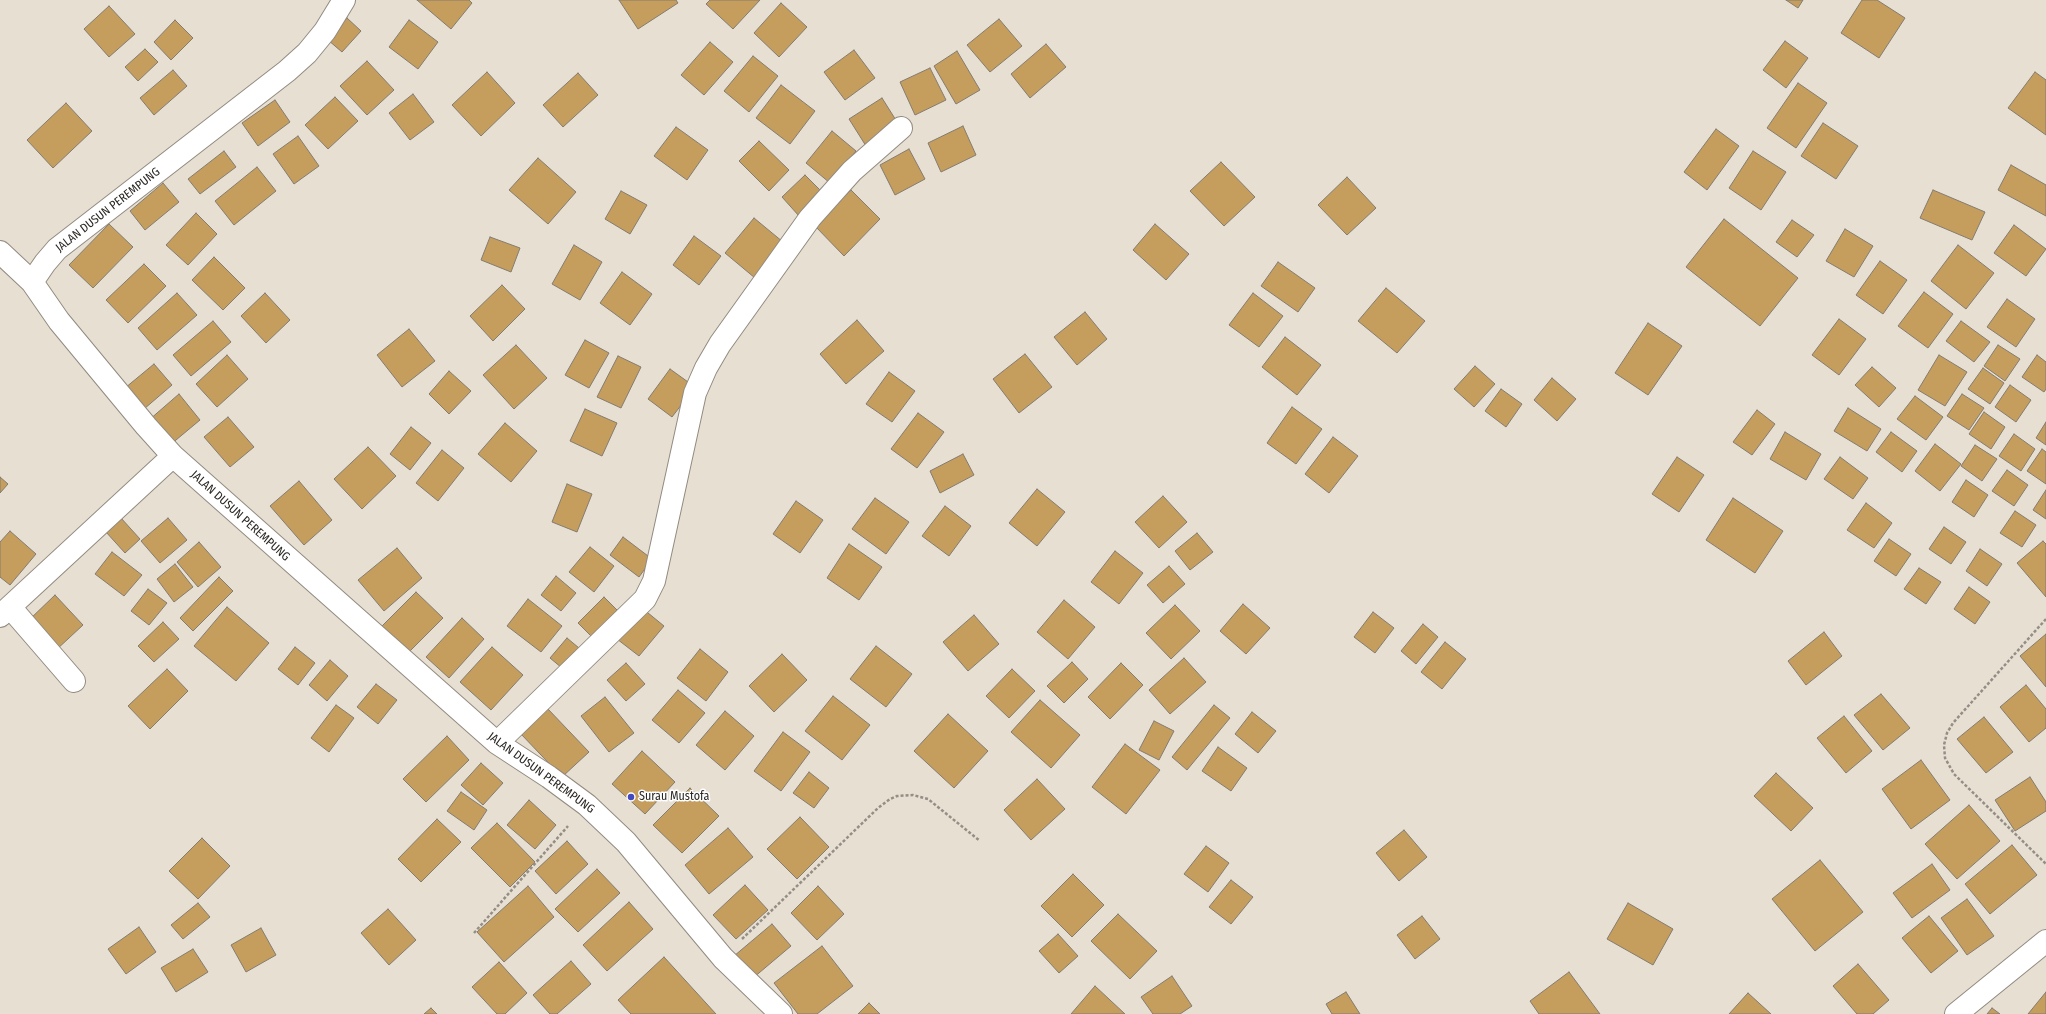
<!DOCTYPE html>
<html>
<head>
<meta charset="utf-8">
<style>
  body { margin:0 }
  canvas { display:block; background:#e7dfd2 }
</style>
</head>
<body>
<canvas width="2046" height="1014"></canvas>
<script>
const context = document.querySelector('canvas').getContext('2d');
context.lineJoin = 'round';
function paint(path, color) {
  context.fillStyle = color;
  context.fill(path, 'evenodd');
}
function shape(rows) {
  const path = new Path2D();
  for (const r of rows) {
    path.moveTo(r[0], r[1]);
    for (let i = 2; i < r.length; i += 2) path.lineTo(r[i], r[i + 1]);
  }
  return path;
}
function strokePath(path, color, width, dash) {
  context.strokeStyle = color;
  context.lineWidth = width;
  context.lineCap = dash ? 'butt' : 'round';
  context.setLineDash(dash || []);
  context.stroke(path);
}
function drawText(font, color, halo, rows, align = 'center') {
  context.font = font + ' "Fira Sans Condensed",sans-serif';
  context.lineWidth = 3;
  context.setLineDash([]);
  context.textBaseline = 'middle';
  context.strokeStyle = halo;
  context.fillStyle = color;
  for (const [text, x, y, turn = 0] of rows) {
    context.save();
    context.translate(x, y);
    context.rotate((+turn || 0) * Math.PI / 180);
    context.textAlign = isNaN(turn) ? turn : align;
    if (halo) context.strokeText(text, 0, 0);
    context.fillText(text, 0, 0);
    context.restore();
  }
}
const building = shape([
  [417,0,469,0,472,3,451,29,417,0],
  [619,0,676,0,678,3,638,29,619,0],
  [710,0,760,0,733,29,706,4,710,0],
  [1786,0,1803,0,1798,8,1786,0],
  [1862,0,1877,0,1905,18,1879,58,1841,33,1862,0],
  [781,3,807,27,779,57,754,33,781,3],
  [109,6,135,34,109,57,84,29,109,6],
  [347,18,361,31,342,52,328,40,347,18],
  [999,19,1022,46,990,72,967,45,999,19],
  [175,20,193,38,171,60,154,42,175,20],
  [409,20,438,42,418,69,389,47,409,20],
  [1785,41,1808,58,1786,88,1763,70,1785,41],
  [710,42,733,62,704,95,681,75,710,42],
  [1046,44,1066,67,1030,98,1011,74,1046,44],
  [145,49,158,62,138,81,125,67,145,49],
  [854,50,875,78,845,100,824,72,854,50],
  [957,51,980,90,956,104,934,66,957,51],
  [753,56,778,76,749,112,724,91,753,56],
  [367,61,394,90,367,115,340,86,367,61],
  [930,68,946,100,915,115,900,82,930,68],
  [173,70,187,86,154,115,140,98,173,70],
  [487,72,515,103,481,136,452,105,487,72],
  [2035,72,2046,80,2046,135,2008,108,2035,72],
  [578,73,598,95,563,127,543,105,578,73],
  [1798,83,1827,103,1796,148,1767,128,1798,83],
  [781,85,815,111,790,144,756,118,781,85],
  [413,94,434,122,410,140,389,113,413,94],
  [335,97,358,121,328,149,305,125,335,97],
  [882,98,899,125,866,146,849,119,882,98],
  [275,100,290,122,258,146,242,123,275,100],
  [66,103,92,131,53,168,27,140,66,103],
  [1823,123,1858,146,1836,179,1801,156,1823,123],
  [963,126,976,155,941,172,928,143,963,126],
  [676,127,708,150,687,180,654,156,676,127],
  [1716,129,1739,146,1707,190,1684,172,1716,129],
  [832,131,856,151,830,183,806,163,832,131],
  [298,136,319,166,294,184,273,154,298,136],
  [759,141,789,170,769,191,739,161,759,141],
  [909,149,925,179,895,195,880,165,909,149],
  [224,151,236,167,200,194,188,179,224,151],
  [1753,151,1786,172,1761,210,1729,188,1753,151],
  [538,158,576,192,548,224,509,190,538,158],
  [1221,162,1255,197,1224,226,1190,191,1221,162],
  [2011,165,2046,185,2046,216,1998,190,2011,165],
  [257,167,276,191,234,225,215,201,257,167],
  [805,175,823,193,799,216,782,197,805,175],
  [1347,177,1376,208,1347,235,1318,205,1347,177],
  [163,183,179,202,145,230,130,211,163,183],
  [851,190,880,219,844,256,815,226,851,190],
  [1933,190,1985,212,1972,240,1920,218,1933,190],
  [621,191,647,205,630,234,605,219,621,191],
  [196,213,217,234,188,265,166,245,196,213],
  [754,218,783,242,755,278,725,253,754,218],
  [1724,219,1798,278,1760,326,1686,267,1724,219],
  [1792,220,1814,235,1797,257,1776,242,1792,220],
  [109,224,133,247,93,288,69,265,109,224],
  [1155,224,1189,254,1166,280,1133,250,1155,224],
  [2014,225,2046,249,2026,276,1994,253,2014,225],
  [1845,229,1873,246,1854,277,1826,261,1845,229],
  [694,236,721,256,699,285,673,265,694,236],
  [490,237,520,248,511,272,481,260,490,237],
  [574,245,602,262,580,300,552,284,574,245],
  [1958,245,1994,273,1966,309,1931,281,1958,245],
  [214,257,245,288,223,310,192,280,214,257],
  [1880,261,1907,280,1883,314,1856,295,1880,261],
  [1278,262,1315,288,1298,312,1261,286,1278,262],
  [144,264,166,286,128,323,106,300,144,264],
  [622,272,652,294,630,325,600,303,622,272],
  [502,285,525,309,493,341,470,316,502,285],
  [1386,288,1425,321,1397,353,1358,321,1386,288],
  [1924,292,1953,314,1928,348,1898,326,1924,292],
  [177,293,197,315,157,350,138,328,177,293],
  [265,293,290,320,266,343,241,316,265,293],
  [1253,293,1283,316,1259,347,1229,325,1253,293],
  [2007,299,2035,319,2016,347,1987,327,2007,299],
  [1085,312,1107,339,1077,365,1054,337,1085,312],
  [1839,319,1866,339,1839,375,1812,355,1839,319],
  [857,320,884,351,846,384,820,354,857,320],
  [213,321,231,342,191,376,173,355,213,321],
  [1961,321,1990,342,1974,362,1946,341,1961,321],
  [1648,323,1682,346,1648,395,1615,373,1648,323],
  [409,329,435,361,402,387,377,355,409,329],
  [1285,337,1321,365,1297,395,1262,367,1285,337],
  [585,340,609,353,589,388,565,375,585,340],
  [516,345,547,378,514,409,483,375,516,345],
  [1998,345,2020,359,2005,381,1984,366,1998,345],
  [1025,354,1052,387,1019,413,993,379,1025,354],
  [227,355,248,379,217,407,196,384,227,355],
  [1939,355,1967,372,1945,406,1918,390,1939,355],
  [2037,355,2046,362,2046,389,2044,392,2022,377,2037,355],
  [618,356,641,367,621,408,597,397,618,356],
  [154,364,172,385,137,415,119,393,154,364],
  [1475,366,1495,384,1474,407,1454,389,1475,366],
  [1872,367,1896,388,1879,407,1855,385,1872,367],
  [1983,368,2004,383,1990,404,1968,389,1983,368],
  [670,369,695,387,672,417,648,399,670,369],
  [449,371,471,391,449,414,429,394,449,371],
  [889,372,915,391,892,422,866,404,889,372],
  [1552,378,1576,399,1557,421,1534,400,1552,378],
  [2010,385,2031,400,2016,422,1995,407,2010,385],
  [1501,389,1522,404,1506,427,1485,411,1501,389],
  [179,394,200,420,170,445,149,420,179,394],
  [1962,394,1984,408,1969,430,1947,416,1962,394],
  [1915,396,1943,417,1926,440,1897,419,1915,396],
  [1292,407,1322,429,1296,464,1267,443,1292,407],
  [1848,408,1881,429,1867,451,1834,431,1848,408],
  [585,409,617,423,602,456,570,441,585,409],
  [1757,410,1775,424,1752,455,1733,442,1757,410],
  [1984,412,2005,427,1991,449,1969,434,1984,412],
  [918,413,944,432,917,468,891,449,918,413],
  [228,417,254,447,230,467,204,437,228,417],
  [2046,422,2046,445,2036,438,2046,422],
  [505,423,537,451,511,482,478,454,505,423],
  [411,427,431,443,410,470,390,454,411,427],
  [1785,432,1821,454,1806,480,1770,459,1785,432],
  [1891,432,1917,451,1902,472,1876,452,1891,432],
  [2014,434,2035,449,2021,471,1999,456,2014,434],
  [1333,437,1358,456,1329,493,1305,474,1333,437],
  [1935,444,1961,464,1940,491,1915,471,1935,444],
  [1975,445,1997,459,1982,481,1961,466,1975,445],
  [368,447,396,476,362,509,334,479,368,447],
  [2042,449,2046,452,2046,484,2027,471,2042,449],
  [442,450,464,468,438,501,416,483,442,450],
  [963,454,974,475,940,493,930,471,963,454],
  [1677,457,1704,475,1679,512,1652,494,1677,457],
  [1840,457,1868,478,1853,499,1824,479,1840,457],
  [2007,470,2028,485,2014,506,1992,491,2007,470],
  [0,477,8,484,0,493,0,477],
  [1966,480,1988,495,1974,517,1952,502,1966,480],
  [299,481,332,520,304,545,270,506,299,481],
  [567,484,592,494,577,532,552,522,567,484],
  [1037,489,1065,512,1037,546,1009,523,1037,489],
  [2046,490,2046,519,2033,510,2046,490],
  [1163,496,1187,522,1159,548,1135,522,1163,496],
  [875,498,909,522,886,554,852,529,875,498],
  [1733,498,1783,531,1755,573,1706,540,1733,498],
  [796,501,823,520,800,553,773,534,796,501],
  [1866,503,1892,523,1874,548,1847,530,1866,503],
  [945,506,971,526,949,556,922,536,945,506],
  [2015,511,2036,525,2022,547,2000,533,2015,511],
  [121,518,140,539,125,553,106,532,121,518],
  [168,518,187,540,160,563,141,541,168,518],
  [1944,527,1966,542,1951,564,1929,549,1944,527],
  [10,531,36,554,10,585,0,577,0,542,10,531],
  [1197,533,1213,552,1190,570,1175,551,1197,533],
  [623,537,652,559,639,577,610,555,623,537],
  [1889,539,1911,554,1896,576,1874,561,1889,539],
  [2043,541,2046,544,2046,597,2017,563,2043,541],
  [199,542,221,567,198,587,177,562,199,542],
  [849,544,882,567,859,600,827,578,849,544],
  [590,547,614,566,594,592,569,572,590,547],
  [397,548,422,578,384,611,358,580,397,548],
  [1980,549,2002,564,1987,586,1966,571,1980,549],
  [1115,551,1143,573,1119,604,1091,582,1115,551],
  [112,552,142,575,124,596,95,574,112,552],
  [175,564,193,587,174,602,157,579,175,564],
  [1169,566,1185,584,1163,603,1147,585,1169,566],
  [1919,568,1941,582,1926,604,1904,589,1919,568],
  [556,576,576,593,561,611,541,595,556,576],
  [219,577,233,591,193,631,180,618,219,577],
  [1969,587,1990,602,1975,624,1954,609,1969,587],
  [148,589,167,603,149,625,131,611,148,589],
  [416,592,443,618,405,656,378,630,416,592],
  [55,595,83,625,55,651,28,621,55,595],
  [604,597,622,615,596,641,578,623,604,597],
  [528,599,562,626,541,652,507,626,528,599],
  [1064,600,1095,627,1068,659,1037,632,1064,600],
  [1243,604,1270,628,1246,654,1220,631,1243,604],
  [1175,605,1200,631,1171,659,1146,633,1175,605],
  [227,607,269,643,236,681,194,646,227,607],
  [642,608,664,626,639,656,617,639,642,608],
  [1373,612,1394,628,1375,653,1354,637,1373,612],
  [974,615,999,644,968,671,943,642,974,615],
  [462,618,484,639,449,678,426,657,462,618],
  [163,622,179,639,154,662,138,646,163,622],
  [1423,624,1438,637,1416,664,1401,651,1423,624],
  [1824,632,1842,656,1806,685,1788,661,1824,632],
  [2046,634,2046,687,2020,656,2046,634],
  [567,638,585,653,568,673,550,658,567,638],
  [1445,642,1466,659,1442,689,1421,672,1445,642],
  [876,646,912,674,886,707,850,679,876,646],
  [295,647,315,663,298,685,278,669,295,647],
  [492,647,523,675,491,710,460,682,492,647],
  [700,649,728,672,706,701,677,678,700,649],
  [782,654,807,680,774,712,749,686,782,654],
  [1184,658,1206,682,1170,714,1149,690,1184,658],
  [330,660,348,676,327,701,309,685,330,660],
  [1072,662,1088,679,1064,703,1047,686,1072,662],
  [626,663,645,684,626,701,607,680,626,663],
  [1121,663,1143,685,1110,719,1088,697,1121,663],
  [167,669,188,691,150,729,128,706,167,669],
  [1012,669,1035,691,1009,718,986,696,1012,669],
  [376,684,397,700,378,724,357,707,376,684],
  [2026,685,2046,709,2046,728,2029,742,2000,707,2026,685],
  [678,690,705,713,679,743,652,720,678,690],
  [1881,694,1910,728,1883,750,1854,715,1881,694],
  [833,696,870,725,842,760,805,731,833,696],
  [605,697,634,733,609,752,581,716,605,697],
  [1040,700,1080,735,1051,768,1011,732,1040,700],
  [336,705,354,718,329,752,311,738,336,705],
  [1214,705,1230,718,1187,770,1172,757,1214,705],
  [547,708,589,752,562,777,520,733,547,708],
  [725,711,754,736,725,770,696,745,725,711],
  [1252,712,1276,731,1258,753,1235,734,1252,712],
  [948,714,988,751,954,788,914,751,948,714],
  [1844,716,1872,751,1846,773,1817,738,1844,716],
  [1984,717,2013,752,1986,773,1957,739,1984,717],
  [1154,721,1174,731,1159,760,1139,750,1154,721],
  [783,732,810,752,781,791,754,771,783,732],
  [447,736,469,760,426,802,403,779,447,736],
  [1125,744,1160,770,1126,814,1092,787,1125,744],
  [1218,747,1247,768,1231,791,1202,771,1218,747],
  [642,751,675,782,645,814,612,784,642,751],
  [1921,760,1950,800,1911,829,1882,789,1921,760],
  [481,763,503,783,483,805,461,785,481,763],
  [809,772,829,788,814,808,793,793,809,772],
  [1776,773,1813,808,1791,831,1754,796,1776,773],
  [2030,777,2046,802,2046,811,2015,831,1995,800,2030,777],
  [1037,779,1065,809,1031,840,1004,810,1037,779],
  [690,788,719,816,682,853,653,825,690,788],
  [461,792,487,810,474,830,447,811,461,792],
  [529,800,556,825,535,849,507,825,529,800],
  [1969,805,2000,841,1957,879,1925,844,1969,805],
  [800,817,829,847,797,879,767,849,800,817],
  [437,819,461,842,421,882,398,859,437,819],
  [497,823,535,862,510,887,471,848,497,823],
  [728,828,753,857,709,894,685,865,728,828],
  [1404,830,1427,857,1399,881,1376,853,1404,830],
  [202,838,230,866,198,899,169,871,202,838],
  [567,841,588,864,556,894,535,871,567,841],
  [2012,845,2037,875,1990,914,1965,884,2012,845],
  [1206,846,1229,863,1208,892,1184,874,1206,846],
  [1820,860,1863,912,1815,951,1772,899,1820,860],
  [1932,864,1950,890,1912,918,1893,893,1932,864],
  [597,869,620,893,578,932,555,909,597,869],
  [1073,874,1104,905,1072,937,1041,906,1073,874],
  [1231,880,1253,897,1231,924,1209,907,1231,880],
  [745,885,768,910,736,939,713,915,745,885],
  [528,886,554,917,504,962,477,932,528,886],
  [818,886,844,914,817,940,791,913,818,886],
  [1967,899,1994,936,1967,955,1941,918,1967,899],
  [629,902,653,929,607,971,583,945,629,902],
  [198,903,210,917,183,939,171,925,198,903],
  [1628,903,1673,929,1653,965,1607,939,1628,903],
  [388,909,416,940,389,965,361,933,388,909],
  [1118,914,1157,951,1130,979,1091,941,1118,914],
  [1422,916,1440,939,1415,959,1397,935,1422,916],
  [1929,916,1958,951,1931,973,1902,938,1929,916],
  [772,924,791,946,753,978,734,956,772,924],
  [139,927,156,952,126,974,108,949,139,927],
  [261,928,276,955,246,972,231,945,261,928],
  [1058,934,1078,956,1059,973,1039,951,1058,934],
  [822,946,853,986,817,1014,798,1014,774,983,822,946],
  [193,949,208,972,176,992,161,968,193,949],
  [664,957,716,1014,631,1014,618,1000,664,957],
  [571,961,591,984,557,1014,550,1014,533,995,571,961],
  [499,962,527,993,505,1014,497,1014,472,987,499,962],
  [1858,964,1889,1000,1873,1014,1857,1014,1833,986,1858,964],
  [1569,972,1600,1014,1539,1014,1530,1001,1569,972],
  [1172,976,1192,1006,1180,1014,1153,1014,1141,997,1172,976],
  [1095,986,1125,1014,1071,1014,1095,986],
  [1346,992,1360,1014,1332,1014,1326,1004,1346,992],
  [2046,992,2046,1014,2028,1014,2046,992],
  [1748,993,1771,1014,1729,1014,1748,993],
  [869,1003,880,1014,858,1014,869,1003],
  [431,1008,437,1014,424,1014,431,1008],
  [1992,1008,2000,1014,1987,1014,1992,1008]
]);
paint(building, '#c59d5d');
strokePath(building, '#837c71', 1);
const minor = shape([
  [344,0,325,31,307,53,287,71,57,249,45,263,32,282,59,321,146,426,173,456,497,743,549,777,587,805,626,842,723,958,781,1014],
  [0,252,32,282],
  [10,607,74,681],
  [0,616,173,456],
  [497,743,645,599,654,581,695,393,706,368,720,344,810,218,852,171,901,128]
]);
const secondary = shape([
  [1956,1014,2046,941]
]);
strokePath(minor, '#928b80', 24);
strokePath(secondary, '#928b80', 24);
strokePath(shape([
  [2046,619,1953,723,1947,733,1944,745,1945,758,1954,774,2046,864],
  [474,933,568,826],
  [742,939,878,808,890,799,897,796,913,795,928,799,980,841]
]), '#948e85', 2.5, [3, 2]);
strokePath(minor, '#fff', 22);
strokePath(secondary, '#fff', 22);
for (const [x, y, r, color] of [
  [631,797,4,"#424abe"]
]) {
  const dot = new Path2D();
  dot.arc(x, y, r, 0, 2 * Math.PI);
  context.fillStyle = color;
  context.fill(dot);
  strokePath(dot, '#fff', 1.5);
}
drawText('12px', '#2a2723', '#fff', [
  ["JALAN DUSUN PEREMPUNG",108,210,-38],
  ["JALAN DUSUN PEREMPUNG",240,516,42],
  ["JALAN DUSUN PEREMPUNG",541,773,36]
]);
drawText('12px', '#2a2723', '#fff', [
  ["Surau Mustofa",639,797]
], 'left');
</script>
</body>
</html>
